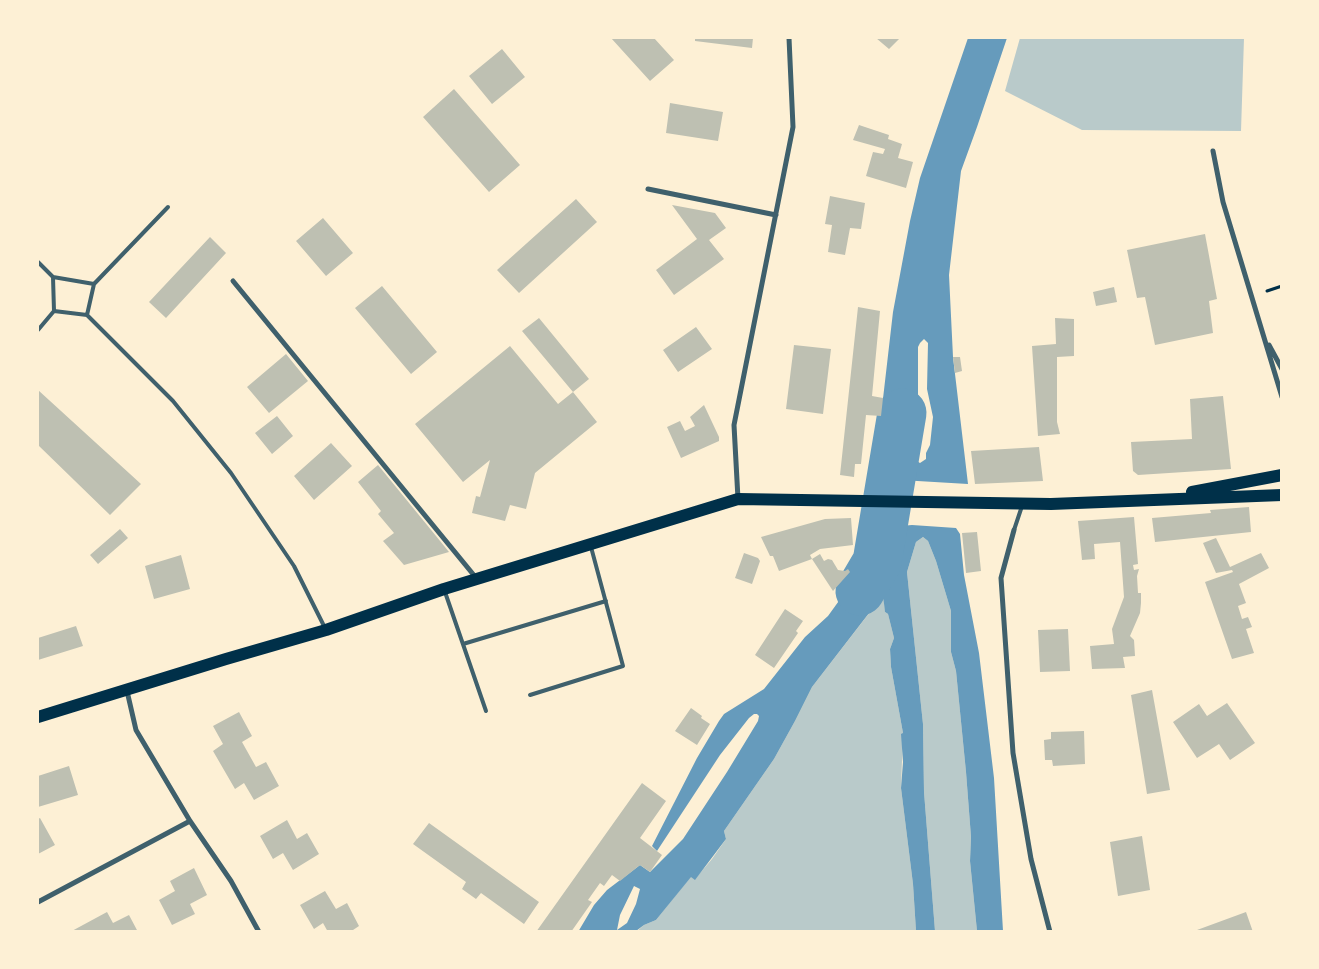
<!DOCTYPE html>
<html>
<head>
<meta charset="utf-8">
<style>
  body { margin:0 }
  #map { position:relative; width:1319px; height:969px; overflow:hidden; background:#fdf0d5; font-family:"Public Sans",sans-serif }
  canvas { display:block }
  .frame { position:absolute; inset:0; border:39px solid #fdf0d5; pointer-events:none }
</style>
</head>
<body>
<div id="map">
<canvas width="1319" height="969"></canvas>
<div class="frame"></div>
</div>
<script>
const context = document.querySelector('canvas').getContext('2d');
context.lineJoin = 'round';
function paint(path, color) {
  context.fillStyle = color;
  context.fill(path, 'evenodd');
}
function shape(rows) {
  const path = new Path2D();
  for (const r of rows) {
    path.moveTo(r[0], r[1]);
    for (let i = 2; i < r.length; i += 2) path.lineTo(r[i], r[i + 1]);
  }
  return path;
}
function strokePath(path, color, width, dash) {
  context.strokeStyle = color;
  context.lineWidth = width;
  context.lineCap = dash ? 'butt' : 'round';
  context.setLineDash(dash || []);
  context.stroke(path);
}
paint(shape([
  [1020,38,1244,38,1241,131,1082,130,1005,91],
  [923,537,928,541,936,561,951,611,951,652,956,671,966,772,971,837,970,861,977,931,935,931,924,792,923,724,907,572,916,542],
  [884,594,885,612,888,614,894,638,890,649,891,667,903,733,901,788,913,884,916,931,636,932,644,925,656,920,691,876,695,879,712,859,726,839,724,831,774,759,795,721,812,687]
]), '#b9caca');
paint(shape([
  [968,38,1007,38,977,127,961,171,949,275,953,357,968,484,867,478,881,416,893,312,910,221,920,178],
  [924,339,928,343,927,389,933,417,930,445,926,453,926,459,920,463,913,459,918,411,918,347,920,343],
  [912,525,956,528,960,534,964,575,979,653,994,778,1003,931,977,931,970,861,971,837,966,772,956,671,951,652,951,611,936,561,928,541,923,537,916,542,907,572,923,724,924,792,935,931,916,931,913,884,901,788,903,762,901,734,903,733,891,667,890,649,894,638,888,614,885,612,883,595,812,687,795,721,774,759,724,831,726,839,695,880,691,877,656,920,644,925,636,931,578,932,594,905,607,890,640,865,650,872,683,839,727,772,758,721,759,716,757,714,754,714,749,718,720,755,657,851,652,846,697,758,719,721,724,714,764,689,805,637,828,616,854,580,865,529],
  [634,886,640,889,636,904,627,923,617,930,620,915]
]), '#669bbc');
strokePath(shape([
  [860,591,877,562,902,413]
]), '#669bbc', 49);
paint(shape([
  [611,38,654,38,674,60,650,81],
  [695,38,753,38,752,48,695,41],
  [876,38,900,38,889,49],
  [502,49,525,77,492,104,469,76],
  [454,89,520,165,489,192,423,117],
  [670,103,723,112,718,141,666,133],
  [859,125,889,135,888,139,902,144,898,158,913,162,906,188,866,176,873,152,883,154,885,149,853,140],
  [830,196,865,203,861,229,850,228,845,255,828,252,832,225,825,224],
  [576,199,597,222,519,293,497,270],
  [672,205,715,213,726,228,709,240,724,259,674,295,656,270,697,239],
  [323,218,353,253,326,276,296,241],
  [1205,234,1217,299,1209,301,1213,333,1155,345,1145,297,1137,298,1127,250],
  [210,237,226,253,166,318,149,302],
  [382,286,437,352,411,374,355,308],
  [1114,287,1117,302,1096,306,1093,292],
  [858,307,880,311,872,396,883,398,881,416,866,415,861,464,855,464,854,477,840,475],
  [539,318,589,379,573,392,522,331],
  [1055,318,1074,319,1074,356,1057,357,1057,422,1060,434,1038,436,1032,346,1056,344],
  [696,327,712,349,678,372,663,350],
  [794,345,831,349,823,414,786,409],
  [510,346,558,404,573,392,597,422,535,473,526,509,510,505,505,521,472,513,476,496,480,497,490,460,463,482,415,424],
  [286,354,308,381,269,413,247,387],
  [953,357,960,357,962,371,955,373],
  [38,390,141,484,110,515,38,445],
  [1223,396,1231,469,1138,475,1133,471,1131,442,1192,439,1190,399],
  [704,405,719,437,719,441,681,458,667,427,680,421,685,431,695,426,690,417],
  [277,416,293,436,272,454,255,433],
  [331,443,352,466,314,500,294,476],
  [1039,447,1043,481,975,484,971,451],
  [378,465,436,536,449,552,404,565,383,541,394,533,378,514,381,511,358,482],
  [1249,507,1251,532,1155,542,1152,518,1211,513,1210,510],
  [1134,517,1138,564,1133,565,1134,570,1139,569,1137,576,1138,593,1141,593,1141,603,1140,613,1130,636,1134,640,1135,656,1123,657,1125,668,1092,669,1090,646,1114,644,1112,629,1124,597,1120,542,1094,544,1095,559,1082,560,1078,521],
  [851,518,853,545,820,549,810,555,812,559,779,571,773,556,770,556,761,537,825,519],
  [120,529,128,538,98,564,90,555],
  [977,532,981,571,966,573,962,533],
  [1216,538,1230,567,1261,553,1269,568,1239,584,1246,603,1238,606,1242,619,1248,617,1252,627,1246,629,1254,653,1232,659,1205,582,1233,572,1232,570,1216,573,1203,543],
  [744,553,758,558,760,561,752,584,735,578],
  [820,554,824,561,828,559,832,560,838,570,845,571,848,569,850,572,833,591,812,559],
  [181,555,190,589,154,599,145,566],
  [785,609,803,621,796,631,798,633,774,668,755,655],
  [76,626,83,646,38,660,38,638],
  [1068,629,1070,671,1040,672,1038,630],
  [1152,690,1170,790,1147,794,1131,695],
  [1227,703,1255,743,1230,760,1219,744,1197,758,1173,722,1199,704,1207,716],
  [691,708,702,716,701,718,710,724,697,745,675,731],
  [239,712,252,736,242,742,256,767,266,762,279,786,254,800,244,783,235,789,213,751,223,744,213,726],
  [1084,731,1085,764,1053,766,1052,760,1045,760,1044,740,1051,739,1051,732],
  [69,766,78,795,38,807,38,776],
  [642,783,666,801,640,838,662,855,650,872,640,865,620,881,612,875,604,886,600,883,588,900,592,902,571,932,536,932],
  [40,818,55,845,38,854,38,819],
  [287,820,297,839,307,833,319,854,293,870,283,853,273,859,260,836],
  [429,823,539,902,524,924,481,893,476,899,462,889,466,882,413,844],
  [1142,836,1150,890,1118,896,1110,842],
  [194,868,207,895,190,904,195,914,172,925,159,900,175,891,170,881],
  [325,891,336,909,347,903,359,926,350,932,328,932,323,923,314,929,300,905],
  [107,912,113,923,129,915,138,932,70,932],
  [1246,912,1253,932,1198,932,1197,930]
]), '#bec0b2');
strokePath(shape([
  [1267,291,1282,286]
]), '#003049', 3);
strokePath(shape([
  [168,207,94,284,87,315,173,401,231,473,294,566,325,628],
  [38,262,53,277,94,284],
  [54,311,87,315],
  [38,330,54,311,53,277],
  [1014,530,1022,506],
  [445,592,486,711],
  [463,644,606,601],
  [530,695,623,666,591,547]
]), '#3f606c', 4);
strokePath(shape([
  [1213,151,1223,202,1282,397],
  [648,189,776,215],
  [233,281,477,579],
  [1269,345,1282,369],
  [738,499,734,425,793,127,789,38],
  [1014,530,1001,578,1013,753,1031,859,1050,932],
  [127,691,136,730,190,821,231,881,259,932],
  [38,902,190,821]
]), '#3f606c', 5);
strokePath(shape([
  [1192,492,1282,475],
  [38,717,226,659,326,630,444,589,738,499,1051,504,1282,495]
]), '#003049', 12);
</script>
</body>
</html>
